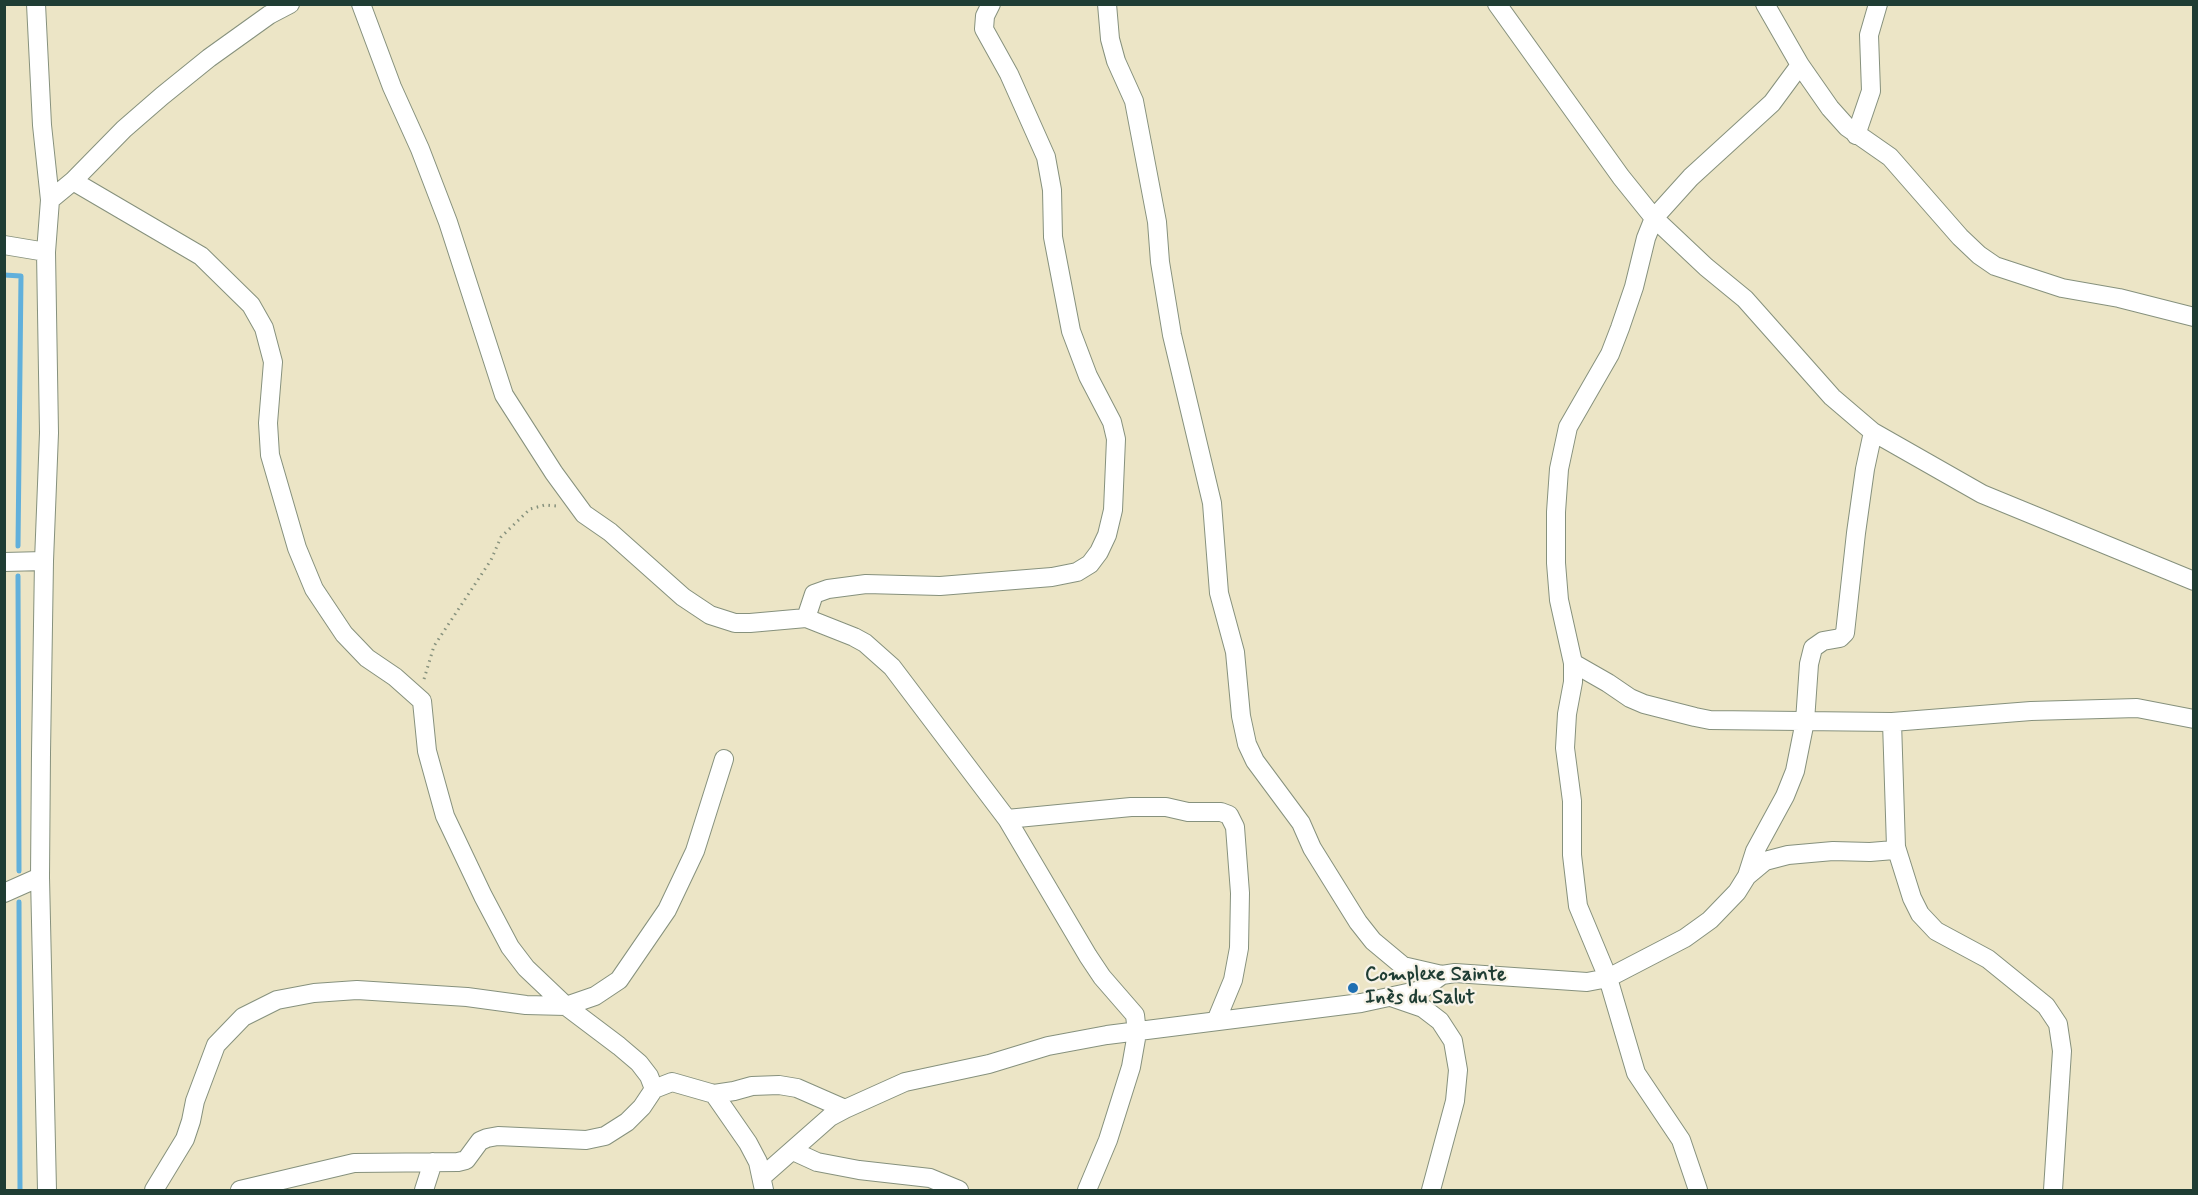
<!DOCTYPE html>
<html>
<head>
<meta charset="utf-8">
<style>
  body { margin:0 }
  #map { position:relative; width:2198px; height:1195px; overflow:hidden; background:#ece5c6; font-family:Mynerve,sans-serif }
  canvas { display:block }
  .frame { position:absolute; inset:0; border:6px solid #1f3d34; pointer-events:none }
</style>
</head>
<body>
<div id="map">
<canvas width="2198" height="1195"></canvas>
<div class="frame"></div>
</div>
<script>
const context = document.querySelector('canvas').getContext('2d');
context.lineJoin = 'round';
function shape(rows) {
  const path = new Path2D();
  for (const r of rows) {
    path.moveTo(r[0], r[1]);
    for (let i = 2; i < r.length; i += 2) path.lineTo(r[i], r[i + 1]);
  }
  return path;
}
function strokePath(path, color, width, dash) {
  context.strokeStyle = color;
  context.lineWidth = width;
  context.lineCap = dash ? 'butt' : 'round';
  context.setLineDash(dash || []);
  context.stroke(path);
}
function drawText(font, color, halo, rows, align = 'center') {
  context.font = font + ' Mynerve,sans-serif';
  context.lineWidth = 4.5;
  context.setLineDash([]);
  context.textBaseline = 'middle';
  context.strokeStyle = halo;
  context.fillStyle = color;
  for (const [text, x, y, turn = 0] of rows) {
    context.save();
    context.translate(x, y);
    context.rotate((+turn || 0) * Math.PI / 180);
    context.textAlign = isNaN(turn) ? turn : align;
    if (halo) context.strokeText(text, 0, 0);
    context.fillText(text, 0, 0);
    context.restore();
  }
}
strokePath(shape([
  [4,275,21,276,18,546],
  [18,576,19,871],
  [19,902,20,1190]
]), '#61b0db', 5);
const minor = shape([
  [36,4,42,125,50,200,46,252,49,433,44,561,41,753,40,877,47,1190],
  [361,4,392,87,420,149,448,222,504,395,554,473,584,514,610,532,683,597,710,615,735,623,750,623,806,618,814,594,828,589,866,584,940,586,1052,577,1077,572,1090,564,1099,552,1107,535,1113,510,1116,439,1112,422,1088,376,1071,331,1053,237,1052,190,1046,157,1009,74,984,29,985,16,991,4],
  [1107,4,1110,39,1116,61,1134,101,1157,222,1160,262,1172,335,1212,503,1219,593,1235,652,1241,716,1247,744,1255,761,1301,823,1312,848,1358,922,1373,941,1403,966,1442,975],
  [1497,4,1621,177,1654,218,1706,267,1745,299,1832,397,1873,432,1982,494,2194,581],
  [1765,4,1800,65,1830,108,1847,127,1890,157,1960,237,1979,255,1995,266,2062,288,2119,298,2194,317],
  [1856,135,1871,91,1869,35,1878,4],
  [73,181,201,256,251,305,264,328,273,362,268,423,270,455,297,548,314,589,344,634,367,658,395,677,422,701,427,751,445,816,483,896,510,947,526,968,566,1006,619,1046,639,1063,649,1076,654,1089],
  [50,200,73,181,124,129,162,96,209,58,269,15,290,4],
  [4,245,46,252],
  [4,562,44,561],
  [806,618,854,637,865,643,892,667,1007,819,1088,956,1102,977,1135,1015,1137,1033,1131,1067,1108,1140,1087,1190],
  [1573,663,1608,683,1630,698,1644,704,1695,717,1710,720,1892,722],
  [1007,819,1131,807,1166,807,1188,812,1221,812,1229,815,1235,827,1240,893,1239,948,1233,980,1216,1021],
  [1896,847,1912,898,1920,914,1936,931,1988,959,2046,1006,2058,1024,2062,1051,2053,1190],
  [1747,876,1755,851,1785,796,1795,771,1805,721,1809,664,1813,648,1823,641,1840,638,1845,633,1856,533,1865,469,1873,432],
  [4,893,40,877],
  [1391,997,1423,1008,1440,1021,1453,1041,1458,1070,1455,1101,1431,1190],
  [714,1094,748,1143,758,1162,764,1190],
  [793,1151,817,1162,859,1170,930,1178,959,1190],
  [763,1176,830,1117,845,1109],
  [154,1190,185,1139,191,1121,195,1101,216,1045,243,1017,277,1000,314,993,357,990,467,997,526,1005,566,1006,595,996,619,980,667,910,695,851,724,759],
  [240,1190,354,1163,458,1162,466,1160,480,1141,487,1138,498,1136,586,1140,605,1136,627,1122,642,1107,654,1089,672,1082,714,1094,734,1091,752,1086,779,1085,797,1088,845,1109,905,1082,989,1064,1048,1046,1107,1035,1361,1003,1421,990,1442,975,1455,973,1587,982,1608,978,1685,938,1710,920,1737,892,1747,876,1765,861,1788,855,1833,851,1870,852,1894,850,1896,847,1892,722,2031,711,2137,708,2194,719],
  [424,1190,433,1162],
  [1698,1190,1681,1140,1636,1073,1608,978,1578,906,1572,855,1572,801,1565,748,1567,714,1573,682,1573,663,1559,600,1556,563,1556,512,1559,469,1568,427,1610,354,1620,328,1634,287,1646,238,1654,218,1691,177,1772,103,1800,65]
]);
strokePath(minor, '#86917d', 20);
strokePath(shape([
  [424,679,434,646,491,560,501,537,530,509,545,505,557,506]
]), '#86917d', 3, [1.5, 4.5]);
strokePath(minor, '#fff', 18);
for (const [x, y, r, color] of [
  [1353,988,6,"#1f6fb2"]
]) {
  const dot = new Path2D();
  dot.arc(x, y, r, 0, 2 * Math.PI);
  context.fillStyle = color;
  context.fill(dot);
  strokePath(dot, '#f7f3e8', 2);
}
drawText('bold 20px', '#1f3d34', '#f7f3e8', [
  ["Complexe Sainte",1365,976],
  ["Inès du Salut",1365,999]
], 'left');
</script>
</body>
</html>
